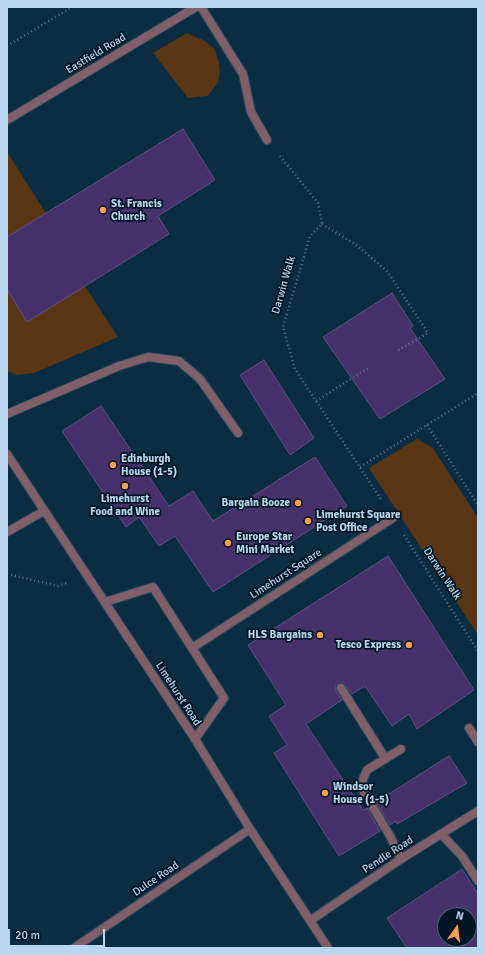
<!DOCTYPE html>
<html>
<head>
<meta charset="utf-8">
<style>
  body { margin:0 }
  #map { position:relative; width:485px; height:955px; overflow:hidden; background:#0b2d42; font-family:Signika,sans-serif }
  canvas { display:block }
  .frame { position:absolute; inset:0; border:8px solid #b8d6ed; pointer-events:none }
  .north { position:absolute; left:437px; top:907px; width:40px; height:40px; box-sizing:border-box; background:#001524; border:1px solid #4a6274; border-radius:50%; rotate:14deg; font-size:11px; font-weight:700; line-height:16px; text-align:center; color:#b8d6ed }
  .north::after { content:''; display:block; margin:auto; width:14px; height:18px; background:#fa9f4e; clip-path:polygon(50% 0,100% 100%,50% 72%,0 100%) }
  .scale { position:absolute; left:8px; top:929px; width:97px; height:18px; box-sizing:border-box; border:2px solid #b8d6ed; border-top:0; padding-left:5px; font-size:12px; line-height:14px; white-space:nowrap; color:#b8d6ed; -webkit-text-stroke:3px #001524; paint-order:stroke }
</style>
</head>
<body>
<div id="map">
<canvas width="485" height="955"></canvas>
<div class="frame"></div>
<div class="north">N</div>
<div class="scale">20 m</div>
</div>
<script>
const context = document.querySelector('canvas').getContext('2d');
context.lineJoin = 'round';
function paint(path, color) {
  context.fillStyle = color;
  context.fill(path, 'evenodd');
}
function shape(rows) {
  const path = new Path2D();
  for (const r of rows) {
    path.moveTo(r[0], r[1]);
    for (let i = 2; i < r.length; i += 2) path.lineTo(r[i], r[i + 1]);
  }
  return path;
}
function strokePath(path, color, width, dash) {
  context.strokeStyle = color;
  context.lineWidth = width;
  context.lineCap = dash ? 'butt' : 'round';
  context.setLineDash(dash || []);
  context.stroke(path);
}
function drawText(font, color, halo, rows, align = 'center') {
  context.font = font + ' Signika,sans-serif';
  context.lineWidth = 3.5;
  context.setLineDash([]);
  context.textBaseline = 'middle';
  context.strokeStyle = halo;
  context.fillStyle = color;
  for (const [text, x, y, turn = 0] of rows) {
    context.save();
    context.translate(x, y);
    context.rotate((+turn || 0) * Math.PI / 180);
    context.textAlign = isNaN(turn) ? turn : align;
    if (halo) context.strokeText(text, 0, 0);
    context.fillText(text, 0, 0);
    context.restore();
  }
}
paint(shape([
  [187,33,203,40,215,49,220,69,218,83,207,96,188,98,153,53],
  [7,152,46,213,7,237],
  [85,286,118,337,34,373,17,375,7,371,7,289,27,322],
  [417,439,433,448,478,518,478,635,369,468]
]), '#5a3615');
const building = shape([
  [183,129,215,180,158,216,169,234,27,322,7,289,7,237,183,129],
  [392,293,413,326,410,328,445,379,380,419,323,337,392,293],
  [264,360,314,438,290,455,240,375,264,360],
  [101,406,169,506,193,491,213,521,315,457,347,506,213,592,175,536,159,546,139,517,126,527,62,431,101,406],
  [388,556,474,690,417,729,409,714,392,726,365,686,352,694,344,683,340,683,336,685,336,691,342,700,306,724,363,810,367,808,380,831,339,856,274,753,287,745,269,716,286,705,248,645,388,556],
  [449,756,467,783,397,824,396,821,390,825,376,802,449,756],
  [462,869,478,894,478,948,407,948,387,918,462,869],
  [445,915,469,915,469,939,445,939,445,915]
]);
paint(building, '#47316b');
strokePath(building, '#624e85', 1);
const service = shape([
  [201,7,243,74,251,112,267,140],
  [7,414,119,366,148,357,179,361,200,379,238,433],
  [105,602,153,587,224,698,195,739],
  [341,688,385,758],
  [469,728,478,742],
  [441,834,462,856,478,881],
  [401,859,390,836,362,789,363,779,367,770,401,749]
]);
const pedestrian = shape([
  [192,648,393,518]
]);
const minor = shape([
  [7,120,196,7],
  [7,454,195,739,250,829,328,948],
  [7,532,44,511],
  [311,920,401,859,478,811],
  [74,948,250,829]
]);
strokePath(service, '#2a4b61', 10);
strokePath(pedestrian, '#2a4b61', 10);
strokePath(minor, '#2a4b61', 10);
strokePath(shape([
  [7,46,72,7],
  [280,156,318,203,322,224,310,236,283,327,295,369,382,501],
  [322,224,355,244,387,271,428,333,397,351],
  [316,401,370,367],
  [427,425,478,505],
  [360,467,478,393],
  [404,535,478,651],
  [7,574,58,586,67,583]
]), '#54758a', 2.5, [1, 3]);
strokePath(service, '#805f69', 8);
strokePath(pedestrian, '#805f69', 8);
strokePath(minor, '#805f69', 8);
for (const [x, y, r, color] of [
  [103,210,4,"#fa9f4e"],
  [113,465,4,"#fa9f4e"],
  [125,486,4,"#fa9f4e"],
  [298,503,4,"#fa9f4e"],
  [308,521,4,"#fa9f4e"],
  [228,543,4,"#fa9f4e"],
  [320,635,4,"#fa9f4e"],
  [409,645,4,"#fa9f4e"],
  [325,793,4,"#fa9f4e"]
]) {
  const dot = new Path2D();
  dot.arc(x, y, r, 0, 2 * Math.PI);
  context.fillStyle = color;
  context.fill(dot);
  strokePath(dot, '#001524', 1.5);
}
drawText('11px', '#b8d6ed', '#001524', [
  ["Eastfield Road",96,54,-31],
  ["Darwin Walk",284,285,-74],
  ["Limehurst Square",286,574,-33],
  ["Darwin Walk",442,574,57],
  ["Limehurst Road",178,694,57],
  ["Pendle Road",388,855,-33],
  ["Dulce Road",156,879,-34]
]);
drawText('bold 11px', '#b8d6ed', '#001524', [
  ["St. Francis",111,204],
  ["Church",111,217],
  ["Edinburgh",121,459],
  ["House (1-5)",121,472],
  ["Limehurst",125,499,"center"],
  ["Food and Wine",125,512,"center"],
  ["Bargain Booze",290,503,"right"],
  ["Limehurst Square",316,515],
  ["Post Office",316,528],
  ["Europe Star",236,537],
  ["Mini Market",236,550],
  ["HLS Bargains",312,635,"right"],
  ["Tesco Express",401,645,"right"],
  ["Windsor",333,787],
  ["House (1-5)",333,800]
], 'left');
</script>
</body>
</html>
